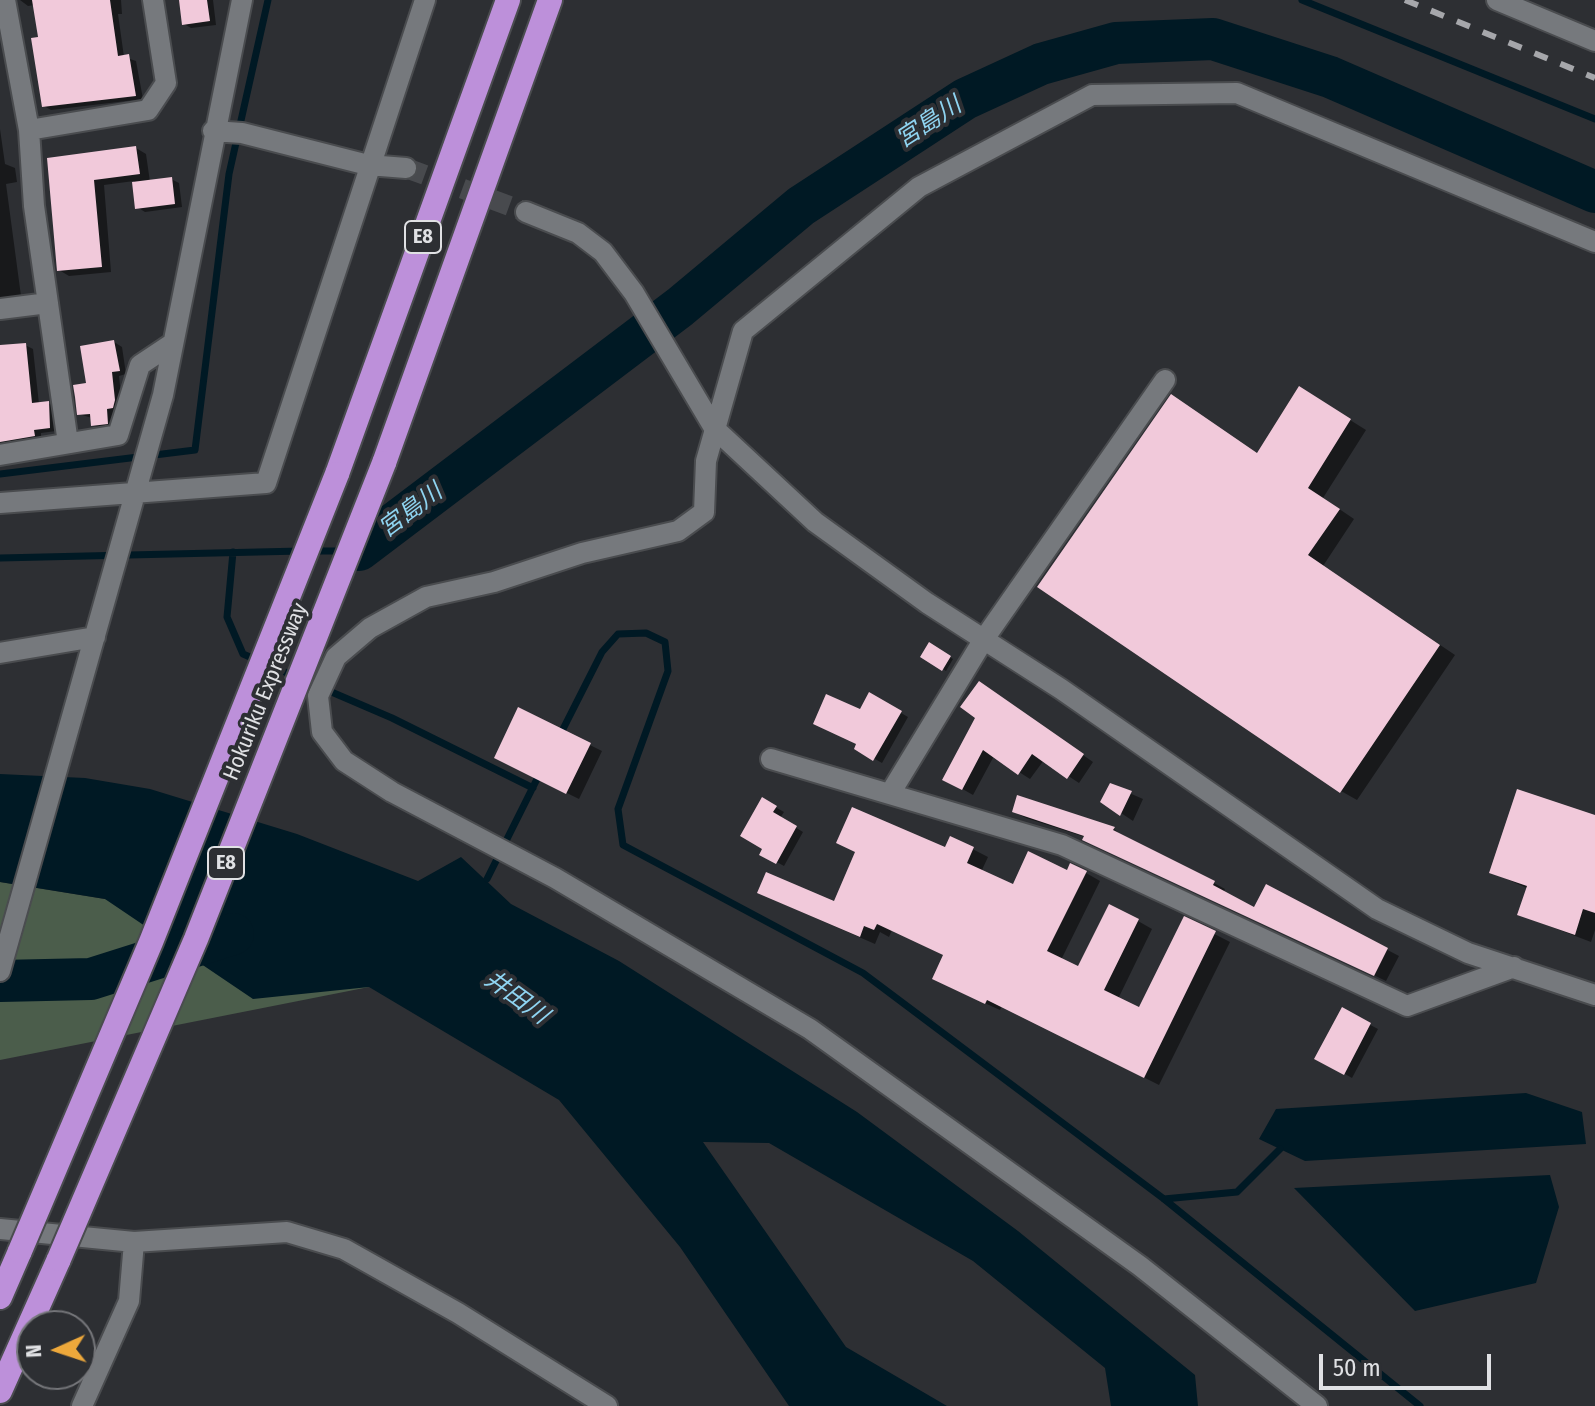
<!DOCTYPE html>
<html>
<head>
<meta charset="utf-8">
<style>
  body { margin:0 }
  #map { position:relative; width:1595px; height:1406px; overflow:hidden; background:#2d2f33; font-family:"Fira Sans Condensed",sans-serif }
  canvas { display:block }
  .north { position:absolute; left:16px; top:1310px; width:80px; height:80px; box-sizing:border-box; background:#2d2f33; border:2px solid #75767a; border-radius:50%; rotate:267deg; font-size:22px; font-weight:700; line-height:32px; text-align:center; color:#e0e1e4 }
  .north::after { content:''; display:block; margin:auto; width:28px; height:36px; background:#eda83b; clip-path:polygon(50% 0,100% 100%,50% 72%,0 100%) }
  .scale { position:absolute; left:1319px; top:1354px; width:172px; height:36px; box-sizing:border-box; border:4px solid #e0e1e4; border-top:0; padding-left:10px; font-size:24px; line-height:28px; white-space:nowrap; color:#e0e1e4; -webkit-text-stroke:6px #2d2f33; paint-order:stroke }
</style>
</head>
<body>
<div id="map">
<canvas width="1595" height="1406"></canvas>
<div class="north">N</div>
<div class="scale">50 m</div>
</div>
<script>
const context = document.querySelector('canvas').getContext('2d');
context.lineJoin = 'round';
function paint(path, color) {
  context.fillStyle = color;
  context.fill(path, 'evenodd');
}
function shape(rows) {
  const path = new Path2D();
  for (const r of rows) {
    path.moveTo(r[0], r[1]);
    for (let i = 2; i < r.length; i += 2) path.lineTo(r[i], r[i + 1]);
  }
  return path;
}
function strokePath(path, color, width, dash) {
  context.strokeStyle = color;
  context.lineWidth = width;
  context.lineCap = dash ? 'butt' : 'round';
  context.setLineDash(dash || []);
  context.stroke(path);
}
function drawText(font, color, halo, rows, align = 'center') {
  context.font = font + ' "Fira Sans Condensed","Noto Sans JP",sans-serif';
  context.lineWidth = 8;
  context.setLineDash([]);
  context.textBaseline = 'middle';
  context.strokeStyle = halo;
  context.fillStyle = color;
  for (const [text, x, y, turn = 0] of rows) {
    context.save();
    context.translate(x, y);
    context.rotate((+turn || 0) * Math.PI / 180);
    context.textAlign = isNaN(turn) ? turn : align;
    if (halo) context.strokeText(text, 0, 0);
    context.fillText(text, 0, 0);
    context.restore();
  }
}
paint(shape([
  [0,882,105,899,369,987,0,1060]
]), '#4b5d4b');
paint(shape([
  [0,774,85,778,150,789,297,834,418,881,461,857,511,904,619,961,857,1112,1018,1231,1195,1375,1198,1406,1111,1406,1105,1368,973,1261,769,1143,703,1142,846,1347,947,1406,789,1406,680,1247,559,1100,369,987,253,999,105,899,0,882],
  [1526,1093,1582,1112,1586,1144,1305,1161,1259,1139,1276,1109],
  [1550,1175,1559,1207,1536,1283,1415,1311,1294,1188]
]), '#001924');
paint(shape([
  [20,0,121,0,122,14,118,14,124,57,136,61,143,99,51,110,44,106,35,5,28,6],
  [181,0,213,0,216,25,191,28,184,24],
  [0,129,5,164,15,168,17,182,6,184,21,296,0,299],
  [136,148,146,154,150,182,171,179,179,183,182,207,145,212,137,207,134,181,104,185,111,272,69,276,59,270,49,160],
  [114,342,122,347,126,374,119,376,122,405,120,411,114,412,115,427,101,429,93,425,92,418,79,414,89,385],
  [25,345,33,349,39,404,48,403,56,407,56,431,41,433,41,439,0,448,0,347],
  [1315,398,1366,430,1323,498,1354,519,1323,566,1455,655,1357,800,1341,791,1259,454],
  [930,645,953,659,946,671,923,656],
  [990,690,1093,762,1079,783,1044,760,1030,779,994,756,973,795,945,779],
  [870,695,908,717,882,763,856,748,861,712],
  [519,710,602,751,579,799,508,764],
  [1111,785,1143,799,1133,821,1103,801],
  [1018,798,1114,829,1124,838,1214,883,1225,889,1223,893,1255,910,1267,887,1399,956,1386,981,1085,837,1026,818,1014,812],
  [763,800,784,812,780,818,803,832,784,866,762,854,765,848],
  [1595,817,1595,930,1591,942,1520,915,1529,889,1491,872],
  [951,838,988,857,981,872,1014,886,1067,872,1086,873,1100,881,1061,960,1079,969,1138,921,1152,929,1118,999,1140,1010,1185,919,1230,942,1159,1085,1002,1006,1000,1010,949,987,945,956,892,930,889,937,880,932,875,944,774,900,835,904,946,849],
  [1342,1010,1378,1029,1352,1078,1317,1058]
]), '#0007');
strokePath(shape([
  [1302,0,1595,119],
  [0,474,195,450,229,174,268,0],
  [313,551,345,551],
  [233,552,227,617,243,654,392,718,533,788],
  [0,558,301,551],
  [559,737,602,652,618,634,646,633,665,642,668,671,618,809,623,845,863,973,1164,1199,1420,1406],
  [487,879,540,773],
  [1164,1199,1237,1192,1280,1149]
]), '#001924', 7);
strokePath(shape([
  [359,550,680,307,801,206,965,99,1041,64,1116,43,1213,39,1330,77,1595,192],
  [0,981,91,979,233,934]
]), '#001924', 42);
paint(shape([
  [32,0,110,0,118,56,129,54,136,96,42,107,31,38,38,37],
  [179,0,207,0,210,21,182,25],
  [136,146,140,174,94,180,102,267,57,271,47,158],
  [172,177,175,204,135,209,132,182],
  [114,340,120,371,112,372,115,400,113,408,107,409,108,424,91,426,90,414,77,415,75,397,73,385,86,383,80,346],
  [26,343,32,403,49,401,50,428,34,430,35,436,0,442,0,345],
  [1299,386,1351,419,1308,488,1340,509,1308,555,1440,645,1340,793,1037,587,1171,394,1257,453],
  [929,642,951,656,942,671,920,657],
  [979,681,1084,754,1067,779,1032,754,1018,775,983,750,962,790,942,780,975,718,960,707],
  [869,692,902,711,873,761,854,749,856,744,813,724,826,694,860,709],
  [518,707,591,743,566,794,494,758],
  [1110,783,1132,791,1120,816,1100,802],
  [1517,789,1595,815,1595,913,1583,909,1575,935,1517,915,1527,886,1489,873],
  [1017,795,1115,827,1113,830,1215,881,1213,885,1254,907,1266,884,1388,948,1374,976,1082,840,1084,836,1012,812],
  [762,797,777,806,773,812,797,826,776,864,759,855,762,849,740,836],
  [852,807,945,847,950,836,974,847,967,863,1013,884,1028,851,1067,870,1070,863,1087,871,1047,951,1078,966,1109,904,1139,919,1104,990,1139,1007,1184,916,1216,931,1144,1078,987,1000,985,1004,932,979,943,955,877,924,874,930,864,926,860,937,757,893,766,872,834,901,855,852,836,843],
  [1342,1007,1371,1023,1344,1075,1314,1059]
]), '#f1c9da');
strokePath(shape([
  [406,168,526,212]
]), '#484a4e', 20, [20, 10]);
const minor = shape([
  [5,0,29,130,34,206,68,443],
  [1497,0,1595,41],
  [29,130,148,110,166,83,153,0],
  [213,131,242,133,368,165,406,168],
  [526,212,578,233,603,252,634,293,714,428,815,522,927,603,1061,689,1377,909,1468,953,1595,995],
  [0,309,48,303],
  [0,455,118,435,140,365,173,343],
  [0,503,266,483,425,0],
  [0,653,95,637],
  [771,759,1062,845,1407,1006,1514,967],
  [891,792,984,639,1165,380],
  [0,971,163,395,242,0],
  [0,1229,134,1242,287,1232,344,1249,458,1313,607,1406],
  [82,1406,129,1301,134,1242],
  [1317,1406,1140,1266,810,1029,555,878,392,792,344,761,322,732,318,696,336,657,370,628,426,597,494,582,582,553,678,531,704,512,706,461,743,331,919,187,1092,95,1237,93,1595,242]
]);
const highway = shape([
  [384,463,550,0],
  [337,474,508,0],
  [0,1297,20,1251],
  [0,1391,59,1259]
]);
strokePath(minor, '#4a4c4f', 24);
strokePath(highway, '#4a4c4f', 28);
strokePath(minor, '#76797d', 20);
strokePath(highway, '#bd90da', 24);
strokePath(shape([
  [1405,0,1595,78]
]), '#a6a7ab', 6, [14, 14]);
const highwayBridge = shape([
  [20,1251,151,942,337,474],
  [59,1259,196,939,384,463]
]);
strokePath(highwayBridge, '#4a4c4f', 28, []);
strokePath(highwayBridge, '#bd90da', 24);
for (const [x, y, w] of [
  [423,237,36],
  [226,863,36]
]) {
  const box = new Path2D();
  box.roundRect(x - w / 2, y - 16, w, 32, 6);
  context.fillStyle = '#2d2f33';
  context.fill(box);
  strokePath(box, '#e0e1e4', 2);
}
drawText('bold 20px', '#e0e1e4', null, [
  ["E8",423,237],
  ["E8",226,863]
]);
drawText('22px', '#e0e1e4', '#2d2f33', [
  ["Hokuriku Expressway",266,692,-68]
]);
drawText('italic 24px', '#8fd4f1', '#2d2f33', [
  ["宮島川",929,123,-33],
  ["宮島川",411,511,-37],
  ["井田川",516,998,36]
]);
</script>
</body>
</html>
